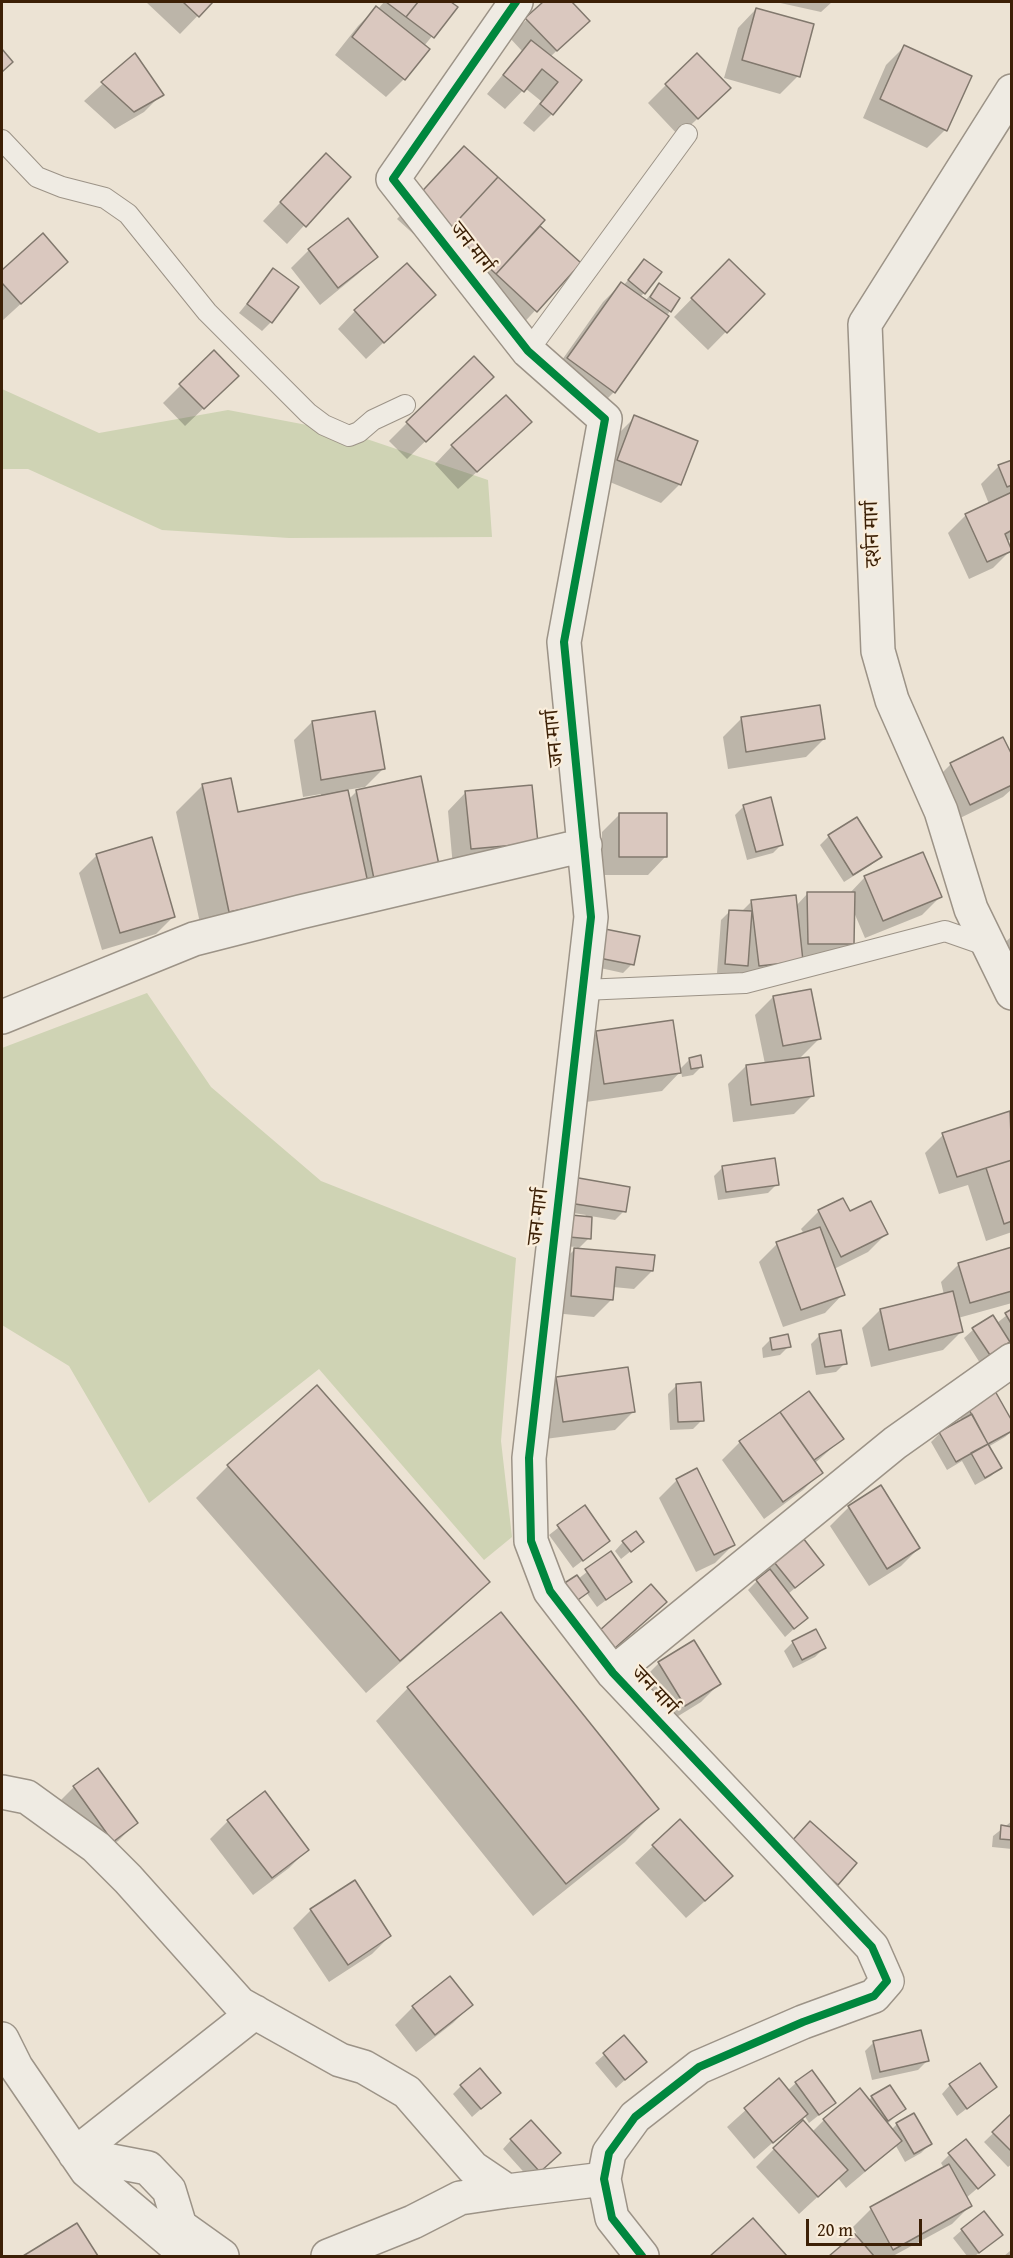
<!DOCTYPE html>
<html>
<head>
<meta charset="utf-8">
<style>
  body { margin:0 }
  #map { position:relative; width:1013px; height:2258px; overflow:hidden; background:#ece3d4; font-family:"Gentium Book Plus",serif }
  canvas { display:block }
  .frame { position:absolute; inset:0; border:3px solid #3c2006; pointer-events:none }
  .scale { position:absolute; left:806px; top:2219px; width:116px; height:27px; box-sizing:border-box; border:3px solid #3c2006; border-top:0; padding-left:8px; font-size:18px; line-height:21px; white-space:nowrap; color:#3c2006; -webkit-text-stroke:4px #faeedc; paint-order:stroke }
</style>
</head>
<body>
<div id="map">
<canvas width="1013" height="2258"></canvas>
<div class="frame"></div>
<div class="scale">20 m</div>
</div>
<script>
const context = document.querySelector('canvas').getContext('2d');
context.lineJoin = 'round';
function paint(path, color) {
  context.fillStyle = color;
  context.fill(path, 'evenodd');
}
function shape(rows) {
  const path = new Path2D();
  for (const r of rows) {
    path.moveTo(r[0], r[1]);
    for (let i = 2; i < r.length; i += 2) path.lineTo(r[i], r[i + 1]);
  }
  return path;
}
function strokePath(path, color, width, dash) {
  context.strokeStyle = color;
  context.lineWidth = width;
  context.lineCap = dash ? 'butt' : 'round';
  context.setLineDash(dash || []);
  context.stroke(path);
}
function drawText(font, color, halo, rows, align = 'center') {
  context.font = font + ' "Gentium Book Plus","Noto Serif Devanagari",serif';
  context.lineWidth = 4.5;
  context.setLineDash([]);
  context.textBaseline = 'middle';
  context.strokeStyle = halo;
  context.fillStyle = color;
  for (const [text, x, y, turn = 0] of rows) {
    context.save();
    context.translate(x, y);
    context.rotate((+turn || 0) * Math.PI / 180);
    context.textAlign = isNaN(turn) ? turn : align;
    if (halo) context.strokeText(text, 0, 0);
    context.fillText(text, 0, 0);
    context.restore();
  }
}
paint(shape([
  [2,389,99,433,228,410,349,433,488,480,492,537,289,538,162,530,28,469,2,469],
  [147,993,211,1087,321,1181,516,1258,501,1441,512,1537,484,1560,319,1369,149,1503,69,1366,2,1325,2,1048]
]), '#cfd3b4');
paint(shape([
  [146,2,211,2,180,34],
  [384,2,448,2,456,7,424,46,404,79,386,97,335,55,358,26,376,8,378,9],
  [545,2,570,2,588,21,550,57,580,80,552,114,534,132,523,123,541,101,525,88,505,109,487,94,522,51,509,37],
  [776,2,832,2,821,12],
  [756,9,798,76,780,94,724,78,738,28],
  [904,47,945,130,927,148,863,118,886,65],
  [134,55,162,94,144,112,115,129,84,101],
  [666,85,711,106,679,136,648,103],
  [446,166,538,226,579,263,518,329,397,219],
  [308,173,349,177,287,244,263,221],
  [43,235,48,279,2,321,2,272],
  [309,250,376,256,358,274,320,305,291,268],
  [644,261,644,293,640,297,645,301,659,285,670,311,614,392,596,410,550,377,603,302,621,284,623,286],
  [274,270,271,322,262,331,239,313],
  [711,279,763,294,708,350,674,317],
  [434,295,366,359,338,329,355,311],
  [214,352,237,376,185,426,163,403],
  [474,394,407,459,389,441,407,423],
  [635,417,696,442,679,485,661,503,600,478,617,435],
  [512,440,458,489,435,464,452,446],
  [1012,461,1012,539,1007,541,1011,550,993,568,969,579,948,533,966,515,989,504,981,484,999,466],
  [741,719,824,739,806,757,728,769,723,737],
  [312,722,383,769,365,787,346,790,348,800,356,792,419,778,437,864,203,937,176,812,202,786,230,780,237,814,321,797,321,794,303,797,294,740],
  [1012,759,1012,789,1003,797,952,822,933,782,951,764],
  [466,792,536,842,453,867,448,811],
  [744,806,782,844,773,853,747,860,735,815],
  [620,814,666,856,648,875,602,875,602,832],
  [829,836,880,857,871,865,844,882,820,845],
  [97,855,174,916,156,934,102,950,79,873],
  [865,877,940,897,922,915,865,938,853,910,853,944,835,962,741,983,740,972,738,974,717,973,721,920,730,911,741,912,752,901,796,906,808,893,849,894],
  [1012,936,1012,978,997,950],
  [596,939,632,964,623,973,591,966],
  [773,997,819,1039,798,1060,812,1096,794,1114,733,1122,728,1084,746,1066,765,1064,755,1015],
  [597,1033,679,1070,690,1059,702,1066,693,1075,682,1077,681,1071,662,1091,586,1102,579,1051],
  [1009,1113,1012,1120,1012,1232,986,1241,968,1185,939,1194,925,1153,943,1135],
  [723,1167,777,1184,768,1193,718,1200,714,1176],
  [565,1188,624,1211,615,1220,590,1216,589,1238,578,1249,652,1271,634,1289,613,1287,612,1299,594,1317,554,1313,557,1267,577,1247,561,1246,586,1215,561,1211],
  [819,1211,849,1213,886,1234,868,1252,834,1269,843,1294,825,1313,783,1327,759,1262,777,1244,804,1234,801,1229],
  [1012,1249,1012,1303,958,1318,961,1332,943,1350,871,1367,862,1328,880,1310,944,1295,941,1282,959,1264],
  [1012,1311,1012,1340,980,1363,964,1338,973,1330,992,1317,997,1323],
  [820,1335,845,1363,836,1372,816,1375,811,1344],
  [771,1339,789,1346,780,1355,763,1358,762,1348],
  [557,1378,633,1412,615,1430,545,1439,539,1396],
  [677,1385,702,1420,693,1429,670,1430,668,1394],
  [809,1393,842,1439,815,1463,821,1472,803,1490,764,1519,722,1460,740,1442],
  [968,1407,1012,1431,1005,1437,988,1447,1000,1468,991,1476,975,1485,962,1461,947,1470,931,1442,940,1433,962,1421,959,1416],
  [228,1466,488,1582,455,1614,366,1693,196,1498],
  [677,1480,733,1545,715,1563,696,1572,659,1498],
  [880,1487,919,1548,901,1566,869,1586,830,1526,848,1508],
  [585,1507,608,1541,573,1568,549,1535],
  [623,1542,642,1542,621,1559,615,1551],
  [610,1554,630,1582,597,1607,586,1592,565,1609,578,1579],
  [775,1563,822,1565,788,1594,806,1618,785,1637,748,1590],
  [793,1642,824,1648,815,1657,793,1668,784,1651],
  [659,1663,719,1684,701,1702,667,1723,641,1681],
  [408,1688,657,1809,625,1842,533,1916,376,1721],
  [98,1770,136,1823,118,1841,94,1858,56,1805,74,1787],
  [228,1821,307,1850,289,1868,253,1895,210,1839],
  [1012,1821,1012,1849,992,1847,993,1836],
  [653,1846,713,1894,686,1918,635,1863],
  [311,1910,390,1936,372,1954,329,1982,293,1928],
  [471,2005,453,2023,416,2052,395,2025,413,2007],
  [624,2037,636,2070,616,2088,595,2063],
  [874,2042,927,2061,918,2070,872,2080,865,2051],
  [779,2080,787,2091,796,2083,834,2103,809,2123,804,2115,754,2159,727,2127],
  [950,2085,995,2087,957,2116,942,2094],
  [461,2086,490,2101,472,2117,453,2094],
  [872,2097,904,2109,887,2124,891,2130,897,2124,930,2144,921,2153,905,2162,896,2146,846,2188,838,2178,799,2214,756,2167,774,2149,812,2132,824,2120,868,2101],
  [1012,2115,1012,2164,1008,2167,984,2142],
  [511,2140,559,2153,530,2179,503,2149],
  [949,2155,993,2175,966,2198,970,2206,952,2224,893,2256,831,2256,855,2236,860,2241,853,2227,871,2209,944,2168,941,2163],
  [753,2220,785,2256,712,2256],
  [77,2225,96,2256,25,2256],
  [962,2230,1001,2235,975,2256,967,2256,953,2238],
  [1012,2250,1012,2256,1004,2256,1010,2251]
]), '#0003');
const building = shape([
  [183,2,213,2,199,17,183,2],
  [386,2,418,2,406,17,386,2],
  [418,2,451,2,458,7,434,38,406,17,418,2],
  [543,2,572,2,590,21,557,51,525,18,543,2],
  [376,6,430,49,405,80,352,37,376,6],
  [756,8,814,24,800,77,742,60,756,8],
  [531,40,582,80,553,115,540,104,558,82,542,69,524,92,503,75,531,40],
  [904,45,972,76,947,131,880,99,904,45],
  [2,49,13,62,2,72,2,49],
  [135,53,164,95,134,112,101,82,135,53],
  [697,53,731,88,698,119,665,84,697,53],
  [464,146,498,177,448,231,414,200,464,146],
  [326,153,351,177,306,227,280,202,326,153],
  [498,177,545,220,496,274,448,231,498,177],
  [348,218,378,257,338,288,308,249,348,218],
  [540,226,581,263,537,312,496,274,540,226],
  [43,233,68,262,21,304,2,283,2,270,43,233],
  [644,259,662,272,645,294,628,280,644,259],
  [729,259,765,294,727,333,691,298,729,259],
  [407,263,436,295,384,343,354,310,407,263],
  [273,268,299,287,272,323,247,304,273,268],
  [621,282,669,316,615,393,567,358,621,282],
  [659,283,680,298,671,312,650,297,659,283],
  [214,350,239,376,204,409,179,384,214,350],
  [474,356,494,377,426,442,406,422,474,356],
  [506,395,532,422,477,472,451,445,506,395],
  [634,415,698,441,681,485,617,460,634,415],
  [1012,460,1012,485,1007,487,998,465,1012,460],
  [1012,492,1012,530,1005,534,1012,551,987,562,965,514,1012,492],
  [820,705,825,739,746,752,741,717,820,705],
  [375,711,385,769,321,780,312,721,375,711],
  [1003,737,1012,755,1012,785,970,805,950,763,1003,737],
  [421,776,439,865,374,879,356,790,421,776],
  [231,778,238,812,348,790,368,883,229,912,202,784,231,778],
  [532,785,538,843,471,849,465,791,532,785],
  [771,797,783,845,756,852,743,805,771,797],
  [619,813,667,813,667,857,619,857,619,813],
  [857,817,882,857,853,875,828,835,857,817],
  [152,837,175,917,120,933,96,854,152,837],
  [923,852,942,897,883,921,864,876,923,852],
  [807,892,855,892,854,944,808,944,807,892],
  [796,895,803,961,759,966,751,900,796,895],
  [729,910,752,911,748,966,725,964,729,910],
  [605,929,640,936,634,965,599,958,605,929],
  [811,989,821,1039,783,1046,773,996,811,989],
  [673,1020,681,1073,604,1084,596,1031,673,1020],
  [701,1055,703,1067,691,1069,689,1058,701,1055],
  [809,1057,814,1096,751,1105,746,1065,809,1057],
  [1010,1111,1012,1160,957,1177,942,1133,1010,1111],
  [775,1158,779,1185,726,1192,722,1166,775,1158],
  [1012,1160,1012,1221,1004,1224,986,1168,1012,1160],
  [573,1177,630,1187,626,1212,569,1203,573,1177],
  [843,1198,850,1211,871,1201,888,1234,841,1257,818,1210,843,1198],
  [571,1215,592,1217,591,1239,569,1237,571,1215],
  [820,1227,845,1295,801,1310,776,1242,820,1227],
  [1012,1247,1012,1291,970,1303,958,1263,1012,1247],
  [574,1248,655,1255,653,1271,616,1267,613,1300,571,1296,574,1248],
  [953,1291,963,1332,889,1350,880,1309,953,1291],
  [1012,1309,1012,1325,1005,1313,1012,1309],
  [993,1315,1010,1342,990,1355,972,1328,993,1315],
  [841,1330,847,1364,825,1367,819,1334,841,1330],
  [788,1334,791,1347,772,1350,770,1338,788,1334],
  [628,1367,635,1412,563,1422,556,1377,628,1367],
  [701,1382,704,1421,678,1422,676,1384,701,1382],
  [317,1385,490,1582,400,1661,227,1465,317,1385],
  [809,1391,844,1439,814,1460,780,1412,809,1391],
  [995,1391,1012,1421,1012,1431,988,1444,967,1406,995,1391],
  [780,1412,823,1473,783,1502,739,1441,780,1412],
  [972,1414,988,1444,956,1462,939,1432,972,1414],
  [988,1444,1002,1468,985,1478,971,1453,988,1444],
  [697,1468,735,1545,714,1555,676,1479,697,1468],
  [881,1485,920,1548,887,1569,848,1506,881,1485],
  [585,1505,610,1541,583,1561,557,1525,585,1505],
  [636,1531,644,1542,631,1552,622,1541,636,1531],
  [803,1538,824,1565,795,1588,774,1562,803,1538],
  [611,1551,632,1582,606,1600,585,1569,611,1551],
  [770,1569,808,1618,794,1629,756,1580,770,1569],
  [577,1575,589,1592,575,1602,563,1584,577,1575],
  [651,1584,667,1602,615,1648,599,1631,651,1584],
  [501,1612,659,1809,566,1884,407,1687,501,1612],
  [816,1629,826,1648,802,1660,792,1641,816,1629],
  [694,1640,721,1684,685,1706,658,1662,694,1640],
  [98,1768,138,1823,113,1842,73,1786,98,1768],
  [265,1791,309,1850,272,1878,227,1820,265,1791],
  [680,1819,733,1876,705,1901,652,1845,680,1819],
  [810,1821,857,1863,838,1885,791,1842,810,1821],
  [1001,1825,1012,1827,1012,1840,1000,1839,1001,1825],
  [355,1880,391,1936,348,1965,310,1909,355,1880],
  [450,1976,473,2005,435,2035,412,2006,450,1976],
  [921,2030,929,2061,880,2072,873,2041,921,2030],
  [624,2035,647,2062,625,2080,603,2053,624,2035],
  [980,2063,997,2087,967,2109,949,2084,980,2063],
  [480,2068,501,2093,481,2109,460,2085,480,2068],
  [812,2070,836,2103,819,2115,795,2082,812,2070],
  [779,2078,808,2114,773,2143,744,2108,779,2078],
  [890,2085,906,2109,888,2121,871,2096,890,2085],
  [860,2088,902,2141,865,2171,823,2119,860,2088],
  [914,2113,932,2144,914,2154,896,2123,914,2113],
  [1012,2113,1012,2152,992,2132,1012,2113],
  [531,2120,561,2153,540,2172,510,2139,531,2120],
  [803,2120,848,2170,818,2197,773,2148,803,2120],
  [966,2139,995,2175,978,2189,948,2153,966,2139],
  [949,2164,972,2206,893,2250,870,2207,949,2164],
  [984,2211,1003,2235,979,2253,961,2229,984,2211],
  [753,2218,787,2256,710,2256,753,2218],
  [77,2223,98,2256,23,2256,77,2223],
  [855,2234,874,2256,829,2256,855,2234]
]);
paint(building, '#dac8bf');
strokePath(building, '#81786d', 1.5);
const lane = shape([
  [2,140,37,177,62,187,105,198,128,214,207,312,308,413,324,425,349,436,359,432,373,420,405,405],
  [528,351,687,134],
  [583,990,745,983,945,931,988,946]
]);
const street = shape([
  [516,2,393,179,528,351,605,419,564,642,591,917,529,1458,531,1541,550,1591,613,1673,872,1947,887,1981,874,1996,803,2022,699,2067,635,2117,609,2153,604,2179,612,2218,642,2256],
  [1012,91,865,324,878,651,892,700,941,811,971,909,1012,993],
  [2,1017,194,939,300,912,585,845],
  [613,1673,895,1443,1012,1360],
  [2,1792,27,1797,96,1847,128,1879,240,2004,340,2060,364,2067,407,2092,473,2168,507,2191,604,2179],
  [2,2039,16,2067,87,2171,188,2256],
  [75,2154,255,2012],
  [75,2154,148,2168,169,2190,180,2226,222,2256],
  [328,2256,413,2222,460,2198,507,2191]
]);
strokePath(lane, '#9c9387', 22);
strokePath(street, '#9c9387', 36);
strokePath(lane, '#efebe3', 20);
strokePath(street, '#efebe3', 33);
strokePath(shape([
  [516,2,393,179,528,351,605,419,564,642,591,917,529,1458,531,1541,550,1591,613,1673,872,1947,887,1981,874,1996,803,2022,699,2067,635,2117,609,2153,604,2179,612,2218,642,2256]
]), '#00873e', 8);
drawText('21px', '#3c2006', '#faeedc', [
  ["जन मार्ग",471,248,52],
  ["दर्शन मार्ग",873,534,-92],
  ["जन मार्ग",555,738,-96],
  ["जन मार्ग",539,1217,-83],
  ["जन मार्ग",654,1691,47]
]);
</script>
</body>
</html>
